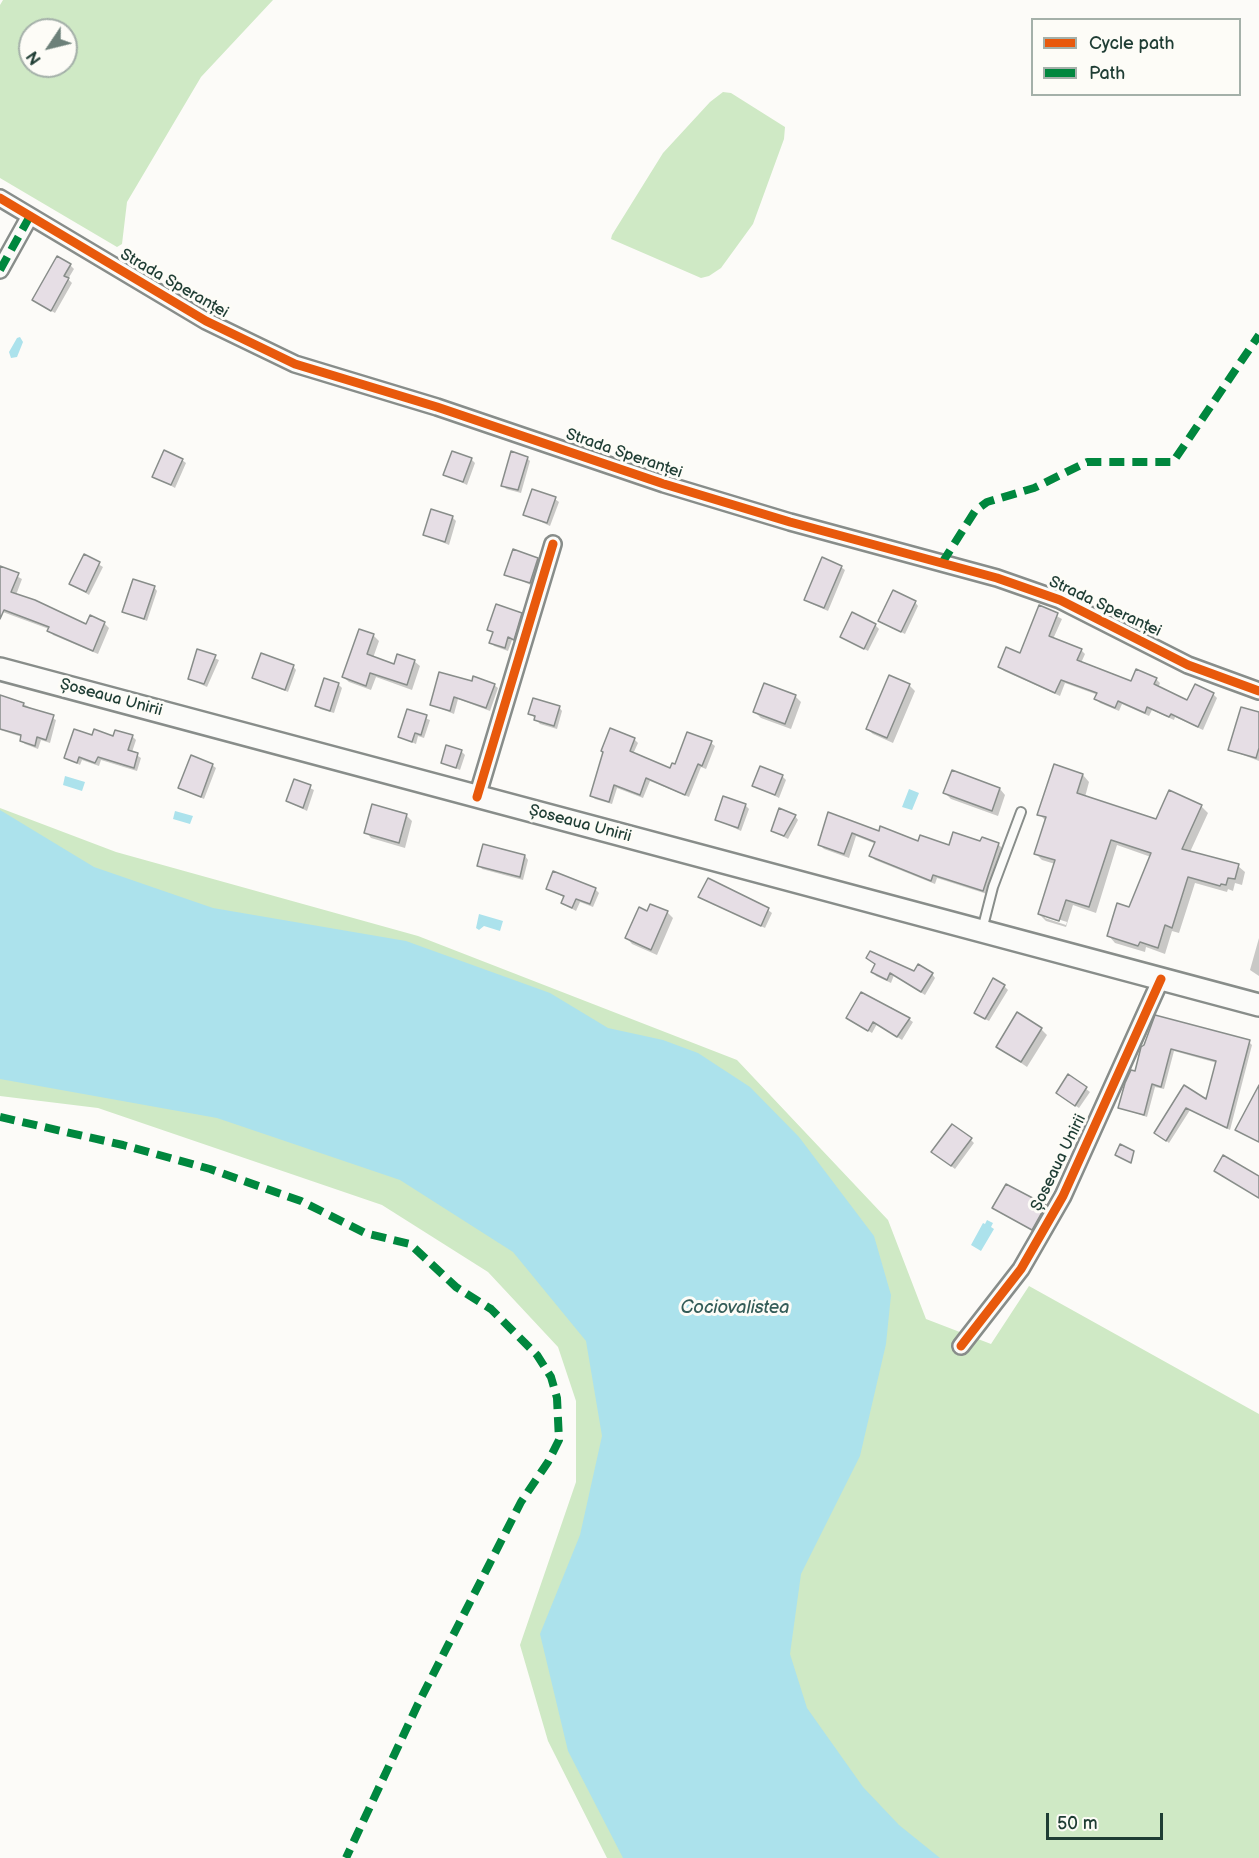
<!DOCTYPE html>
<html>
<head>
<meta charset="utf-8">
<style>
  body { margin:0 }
  #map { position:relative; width:1259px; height:1858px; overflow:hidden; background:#fcfbf8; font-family:"Balsamiq Sans",sans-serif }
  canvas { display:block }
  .legend { position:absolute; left:1031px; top:18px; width:210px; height:78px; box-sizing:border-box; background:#fdfcf7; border:2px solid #a4b0a9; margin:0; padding:8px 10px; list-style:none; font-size:18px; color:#1f3d34 }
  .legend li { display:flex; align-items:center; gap:12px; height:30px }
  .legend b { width:30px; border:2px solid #a4b0a9 }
  .north { position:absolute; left:18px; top:18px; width:60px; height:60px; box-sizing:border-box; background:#fdfcf7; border:2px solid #a4b0a9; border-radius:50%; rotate:235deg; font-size:16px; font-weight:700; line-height:24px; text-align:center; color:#1f3d34 }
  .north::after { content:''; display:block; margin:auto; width:21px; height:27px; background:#6c8079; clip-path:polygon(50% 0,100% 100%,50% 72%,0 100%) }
  .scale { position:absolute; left:1046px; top:1813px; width:117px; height:27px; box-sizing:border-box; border:3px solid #1f3d34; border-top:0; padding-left:8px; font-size:18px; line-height:21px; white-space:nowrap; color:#1f3d34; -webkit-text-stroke:4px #fdfcf7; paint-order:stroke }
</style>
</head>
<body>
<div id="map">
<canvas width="1259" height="1858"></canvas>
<ul class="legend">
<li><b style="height:8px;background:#e8590c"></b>Cycle path</li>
<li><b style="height:8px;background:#00873e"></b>Path</li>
</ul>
<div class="north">N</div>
<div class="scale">50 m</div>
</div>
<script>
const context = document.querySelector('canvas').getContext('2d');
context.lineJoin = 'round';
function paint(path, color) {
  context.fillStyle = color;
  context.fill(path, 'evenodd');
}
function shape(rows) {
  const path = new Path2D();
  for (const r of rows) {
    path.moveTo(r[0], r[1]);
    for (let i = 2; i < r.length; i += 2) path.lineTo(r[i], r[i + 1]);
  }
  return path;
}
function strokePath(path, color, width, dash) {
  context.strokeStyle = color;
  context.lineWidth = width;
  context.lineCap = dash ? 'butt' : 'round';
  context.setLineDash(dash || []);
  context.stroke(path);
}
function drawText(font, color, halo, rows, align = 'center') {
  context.font = font + ' "Balsamiq Sans",sans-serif';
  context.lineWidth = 6;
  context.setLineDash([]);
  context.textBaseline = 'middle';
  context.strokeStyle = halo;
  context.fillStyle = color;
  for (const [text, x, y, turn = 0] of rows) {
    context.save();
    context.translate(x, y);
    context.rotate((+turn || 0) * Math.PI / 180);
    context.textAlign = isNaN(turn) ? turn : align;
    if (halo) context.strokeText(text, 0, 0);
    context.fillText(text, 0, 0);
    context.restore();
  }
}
paint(shape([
  [3,0,273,0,201,77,127,202,122,244,117,247,0,178,0,5],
  [30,30,66,30,66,66,30,66],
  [723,92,731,93,785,127,784,139,753,224,721,268,709,276,701,278,611,239,612,235,663,153,710,102],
  [0,808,116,852,418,936,737,1060,888,1220,926,1319,991,1344,1029,1286,1259,1414,1259,1858,607,1858,548,1741,520,1645,576,1482,576,1401,558,1347,488,1272,382,1205,98,1108,0,1096]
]), '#cfe9c5');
paint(shape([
  [20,337,23,342,17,357,11,358,9,352,17,338],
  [65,776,85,782,82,791,63,785],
  [909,789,919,793,912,810,902,807],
  [0,810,94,867,213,908,406,941,550,993,608,1028,663,1040,698,1053,750,1087,799,1137,874,1236,891,1295,886,1344,860,1456,801,1574,790,1654,807,1708,863,1787,899,1825,940,1858,623,1858,568,1751,540,1634,580,1535,602,1436,586,1341,513,1252,400,1180,217,1118,0,1079],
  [175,811,193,816,190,824,173,819],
  [479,914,503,921,500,931,484,926,479,930,476,928],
  [987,1220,993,1223,991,1227,994,1229,981,1251,971,1245,983,1223,985,1224]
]), '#ace2ec');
paint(shape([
  [70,265,74,269,68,279,72,283,55,313,38,303],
  [527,458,530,461,521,493,506,489,503,485],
  [471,459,475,463,467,485,445,474],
  [182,460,186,463,175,488,154,476],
  [555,499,559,502,550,526,524,514],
  [452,517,456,521,449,545,425,535],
  [85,556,103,567,89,595,71,584],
  [537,559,541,562,533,586,506,574],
  [0,567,22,579,16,595,87,626,104,623,109,628,98,654,53,635,49,629,0,611],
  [841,567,845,570,828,611,810,603,806,600],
  [154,587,157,591,147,621,124,611],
  [915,602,918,606,905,634,880,621],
  [1040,607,1062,619,1053,639,1081,650,1085,654,1081,663,1131,683,1156,679,1160,683,1158,688,1188,702,1213,694,1217,698,1203,730,1175,717,1174,720,1152,710,1149,716,1122,704,1119,711,1100,703,1096,699,1098,695,1065,683,1060,696,1004,671,1000,667,1021,655],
  [521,614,525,618,518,642,512,640,508,651,494,646,491,642,494,633,489,629],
  [875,625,879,629,868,651,842,637],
  [360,631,374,636,379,641,373,658,395,666,414,661,420,666,412,690,376,677,371,690,349,682,343,677],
  [198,651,219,660,207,687,189,679],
  [293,666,296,670,288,692,254,678],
  [890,677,910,686,915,691,893,743,873,734,867,729],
  [472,683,494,685,498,688,490,711,458,699,454,714,432,705],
  [338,684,342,688,334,713,320,709,317,705],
  [795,696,801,702,791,729,761,718,755,712],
  [23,704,56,720,50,743,41,740,38,749,25,744,21,741,22,737,0,730,0,705],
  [559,707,562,711,557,729,540,724,530,713],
  [408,711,430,720,424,738,418,736,416,744,400,737],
  [1259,714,1259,761,1230,750],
  [132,736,136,740,132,752,141,758,137,771,101,760,99,766,82,760,80,765,66,758,93,737],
  [634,739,638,743,633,754,671,770,711,743,715,746,706,769,701,767,689,797,650,781,643,798,617,788,612,804,595,799,592,796],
  [461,751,465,755,460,770,442,762],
  [212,765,216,768,204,799,180,788],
  [1055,766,1083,775,1089,782,1085,797,1156,821,1201,806,1208,813,1190,852,1238,866,1245,872,1242,885,1235,883,1233,891,1228,889,1227,892,1195,883,1179,933,1172,931,1165,954,1146,947,1145,952,1115,943,1109,936,1130,908,1151,857,1117,845,1096,913,1073,905,1066,927,1046,921,1039,914,1055,864,1042,860,1035,853,1046,821,1039,814],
  [1045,915,1067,922,1066,925,1045,918],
  [953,772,1000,789,1005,795,998,816,951,799,945,793],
  [782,776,786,780,779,798,754,785],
  [295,781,314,790,307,811,287,801],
  [745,805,749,809,741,831,717,820],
  [829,814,880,833,919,843,950,847,998,844,1002,848,987,894,937,878,935,884,875,860,871,856,876,844,856,836,849,858,824,849,820,845],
  [406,815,412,821,405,848,371,838,366,832],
  [795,816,798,820,788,839,772,831],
  [525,856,528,860,523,880,482,869,479,865],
  [547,888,595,889,599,893,593,907,580,902,576,911,562,903,565,898],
  [700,897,768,910,772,913,765,928],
  [667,912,673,918,657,955,632,944,627,938,648,913],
  [1259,938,1259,976,1250,970],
  [868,958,915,973,932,974,935,978,925,995,894,975,891,983,876,976,873,972,876,965],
  [1004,986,1008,990,989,1021,979,1016,975,1012],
  [891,1007,913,1022,902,1040,877,1024,872,1033,848,1018,889,1010],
  [1041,1029,1047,1035,1027,1067,998,1047],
  [1249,1042,1252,1045,1230,1130,1190,1110,1169,1143,1156,1133,1184,1087,1207,1101,1217,1063,1174,1051,1164,1089,1155,1087,1147,1117,1120,1108,1136,1073,1142,1048],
  [1069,1076,1090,1092,1079,1108,1061,1096],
  [971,1140,974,1143,955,1169,937,1155],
  [1045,1207,1051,1212,1038,1234,994,1208]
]), '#0003');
const building = shape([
  [57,256,71,264,64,276,69,278,51,311,32,300,57,256],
  [164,450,183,459,171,485,152,477,164,450],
  [452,451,472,458,463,482,443,475,452,451],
  [511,451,528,457,518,490,501,486,511,451],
  [532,489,556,497,547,523,523,515,532,489],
  [431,509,453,516,445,542,423,535,431,509],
  [513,549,538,558,530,583,504,575,513,549],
  [84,554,100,562,86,592,69,584,84,554],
  [822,557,842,566,824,608,804,600,822,557],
  [0,566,19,573,11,592,35,600,86,624,90,615,105,622,93,651,47,631,49,627,4,610,0,619,0,566],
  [133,579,155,586,144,619,122,612,133,579],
  [893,590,916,601,901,632,878,621,893,590],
  [496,604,522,613,514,640,508,637,505,648,489,643,493,632,487,630,496,604],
  [1039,605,1058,613,1049,636,1082,649,1077,660,1131,681,1136,669,1157,678,1154,684,1187,700,1195,684,1214,693,1198,727,1171,714,1169,717,1147,707,1145,713,1118,701,1115,708,1094,699,1097,693,1061,680,1055,693,998,667,1006,647,1020,653,1039,605],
  [852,612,876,624,864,649,840,637,852,612],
  [359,629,374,634,367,654,394,664,397,654,415,660,407,685,370,673,366,686,342,677,359,629],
  [197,649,216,655,204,684,188,679,197,649],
  [261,653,294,665,285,690,252,678,261,653],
  [439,672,472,681,473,676,495,684,486,708,454,697,450,711,430,705,439,672],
  [889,675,910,684,887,738,866,729,889,675],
  [324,678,339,683,330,711,315,706,324,678],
  [764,683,796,695,785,724,753,712,764,683],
  [0,695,24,703,23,706,54,715,46,740,37,737,35,746,20,741,21,735,0,729,0,695],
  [533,698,560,706,554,726,534,720,535,716,528,714,533,698],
  [1241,707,1259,712,1259,748,1256,758,1228,750,1241,707],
  [407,709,427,715,421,735,415,733,412,742,398,737,407,709],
  [610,728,635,738,630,751,670,768,672,763,675,764,687,732,712,741,702,766,698,764,685,795,646,778,640,795,614,785,609,802,590,796,603,752,601,751,610,728],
  [74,729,92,735,94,729,113,736,115,730,133,735,128,750,138,753,134,768,98,757,95,763,79,757,77,763,64,758,74,729],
  [446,745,462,750,456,768,441,763,446,745],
  [191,755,213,764,201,797,178,788,191,755],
  [1054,764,1083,774,1077,793,1156,819,1169,790,1202,805,1182,849,1239,864,1235,879,1228,878,1226,885,1221,884,1220,886,1188,877,1172,928,1165,925,1158,948,1140,942,1138,946,1107,936,1117,903,1129,907,1151,853,1111,840,1089,907,1066,900,1059,921,1038,914,1055,860,1034,854,1046,817,1037,815,1054,764],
  [760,766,783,775,775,795,752,786,760,766],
  [952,770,1000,788,992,811,943,793,952,770],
  [294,779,311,785,303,808,286,801,294,779],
  [723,796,746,804,738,828,715,820,723,796],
  [372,804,407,814,399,843,364,833,372,804],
  [779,808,796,815,784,836,771,831,779,808],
  [828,812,879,831,880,826,918,841,920,835,949,845,953,832,980,841,982,837,999,843,983,891,933,875,931,881,869,856,875,842,852,833,844,854,818,845,828,812],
  [483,844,525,855,520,877,477,866,483,844],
  [553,871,596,888,590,904,576,899,572,908,561,903,564,896,546,889,553,871],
  [708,878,769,908,761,926,698,897,708,878],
  [650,904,668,911,651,950,625,938,639,907,647,911,650,904],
  [870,951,914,971,918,964,933,973,921,992,890,973,887,980,871,972,875,964,866,958,870,951],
  [993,978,1005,985,985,1019,974,1013,993,978],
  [861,992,910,1018,897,1037,873,1022,868,1031,846,1018,861,992],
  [1017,1012,1042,1028,1021,1062,996,1047,1017,1012],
  [1155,1015,1250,1040,1227,1128,1186,1108,1166,1141,1154,1133,1184,1085,1206,1099,1216,1061,1171,1049,1161,1087,1152,1084,1144,1115,1118,1108,1125,1083,1131,1070,1135,1071,1141,1047,1144,1045,1155,1015],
  [1068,1074,1087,1087,1075,1106,1056,1093,1068,1074],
  [1259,1085,1259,1142,1235,1130,1259,1085],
  [952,1124,972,1138,951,1166,931,1152,952,1124],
  [1120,1144,1134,1151,1131,1163,1115,1155,1120,1144],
  [1223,1155,1259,1176,1259,1198,1214,1171,1223,1155],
  [1006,1184,1046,1205,1032,1230,992,1208,1006,1184]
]);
paint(building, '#e6dee5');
strokePath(building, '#888d8a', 1.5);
const lane = shape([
  [982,930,993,887,1021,812]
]);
const street = shape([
  [0,198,206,321,295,364,437,407,664,484,790,522,997,578,1060,600,1188,665,1259,691],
  [0,270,30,216],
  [477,797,553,544],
  [961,1346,1021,1269,1063,1196,1161,979]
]);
const secondary = shape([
  [0,669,1259,1005]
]);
strokePath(lane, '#888d8a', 12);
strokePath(street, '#888d8a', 20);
strokePath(secondary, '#888d8a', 26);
strokePath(lane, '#fbfbf9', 8);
strokePath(street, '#fbfbf9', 15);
strokePath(secondary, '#fbfbf9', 21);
strokePath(shape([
  [0,270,30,216],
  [942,563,975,511,987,502,1034,488,1087,462,1173,462,1259,335],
  [0,1117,123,1145,210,1169,301,1201,365,1233,410,1244,456,1287,491,1309,537,1355,551,1377,557,1398,559,1440,548,1462,521,1502,418,1704,346,1858]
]), '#00873e', 8, [15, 8]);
strokePath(shape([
  [0,198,206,321,295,364,437,407,664,484,790,522,997,578,1060,600,1188,665,1259,691],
  [477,797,553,544],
  [961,1346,1021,1269,1063,1196,1161,979]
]), '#e8590c', 9);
drawText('16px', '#1f3d34', '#fdfcf7', [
  ["Strada Speranței",174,284,30],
  ["Strada Speranței",624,454,19],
  ["Strada Speranței",1105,607,25],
  ["Șoseaua Unirii",111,698,15],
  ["Șoseaua Unirii",580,824,15],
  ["Șoseaua Unirii",1059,1163,-64]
]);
drawText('italic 18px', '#345c58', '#fdfcf7', [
  ["Cociovalistea",735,1308]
]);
</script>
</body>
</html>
